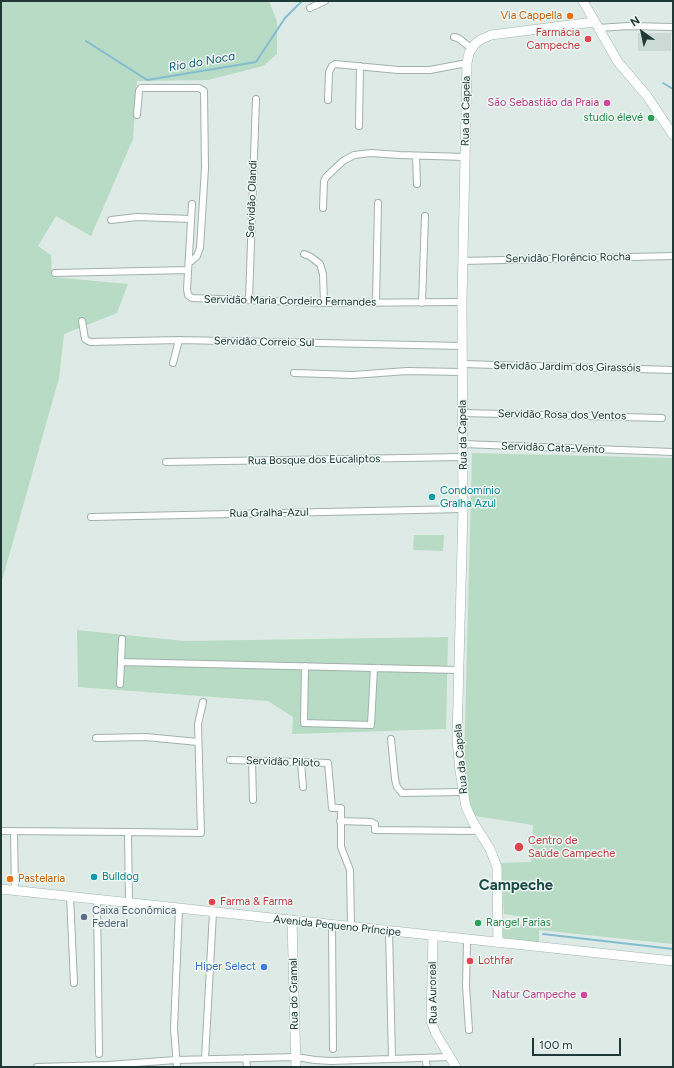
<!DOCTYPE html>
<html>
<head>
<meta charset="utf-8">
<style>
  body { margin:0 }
  #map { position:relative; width:674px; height:1068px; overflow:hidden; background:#deeae6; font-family:Figtree,sans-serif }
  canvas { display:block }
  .frame { position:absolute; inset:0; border:2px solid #203935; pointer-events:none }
  .north { position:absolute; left:622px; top:12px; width:40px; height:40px; -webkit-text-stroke:3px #eef7f3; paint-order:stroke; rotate:327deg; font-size:11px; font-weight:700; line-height:16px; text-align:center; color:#203935 }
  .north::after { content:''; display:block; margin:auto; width:14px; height:18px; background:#203935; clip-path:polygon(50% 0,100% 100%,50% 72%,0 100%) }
  .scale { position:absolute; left:532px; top:1038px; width:89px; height:18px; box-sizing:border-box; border:2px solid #203935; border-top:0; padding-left:5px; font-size:12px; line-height:14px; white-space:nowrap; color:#203935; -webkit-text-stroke:3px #eef7f3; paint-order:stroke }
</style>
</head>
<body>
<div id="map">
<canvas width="674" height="1068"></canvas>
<div class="frame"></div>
<div class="north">N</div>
<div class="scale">100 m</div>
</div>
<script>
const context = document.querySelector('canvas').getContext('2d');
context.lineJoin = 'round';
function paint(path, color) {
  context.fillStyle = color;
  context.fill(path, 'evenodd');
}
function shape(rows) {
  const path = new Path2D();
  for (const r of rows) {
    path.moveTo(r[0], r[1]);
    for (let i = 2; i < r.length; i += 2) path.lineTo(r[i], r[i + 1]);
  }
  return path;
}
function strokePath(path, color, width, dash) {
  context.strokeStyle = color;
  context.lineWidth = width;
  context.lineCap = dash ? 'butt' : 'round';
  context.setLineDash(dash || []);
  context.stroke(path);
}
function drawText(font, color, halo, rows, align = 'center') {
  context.font = font + ' Figtree,sans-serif';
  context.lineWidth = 3;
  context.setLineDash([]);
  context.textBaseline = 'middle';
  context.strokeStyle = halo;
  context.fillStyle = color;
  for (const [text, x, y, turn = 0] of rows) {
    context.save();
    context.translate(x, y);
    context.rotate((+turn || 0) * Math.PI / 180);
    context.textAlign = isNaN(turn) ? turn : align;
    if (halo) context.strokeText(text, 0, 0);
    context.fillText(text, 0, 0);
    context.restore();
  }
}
paint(shape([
  [638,33,671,33,671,51,638,51]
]), '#ccdad5');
paint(shape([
  [1,1,269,1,277,22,277,54,263,66,208,80,137,81,133,139,91,236,56,216,38,246,51,255,52,277,128,284,117,313,64,334,59,378,1,584],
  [472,453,673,458,673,944,539,930,539,942,503,939,503,922,526,925,538,929,533,922,524,917,504,914,501,863,531,862,533,825,475,816,467,795,464,769],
  [414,535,444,535,443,551,413,550],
  [77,630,184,641,448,637,446,729,292,734,293,717,268,701,78,687]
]), '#b7dbc4');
strokePath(shape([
  [86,41,147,80,256,62,285,18,302,1],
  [663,83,673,89],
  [543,934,673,949]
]), '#85bcd0', 2);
const street = shape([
  [310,8,325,1],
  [598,28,628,26,673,27],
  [454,37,458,38,471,48],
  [328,100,329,72,332,66,335,64,398,70,430,70,467,63],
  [137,115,139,91,141,88,199,88,204,91,205,168,200,248,197,256,189,263],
  [359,126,360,66],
  [416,156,417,184],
  [192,204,187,289,188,295,192,298,324,303,462,302],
  [323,208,324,181,326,177,343,161,354,155,371,153,400,155,465,157],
  [111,220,137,217,191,219],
  [304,254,311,257,320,264,323,274,324,303],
  [462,261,673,256],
  [55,273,188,270],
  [249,300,256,99],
  [376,303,378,203],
  [422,303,425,216],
  [82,321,85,339,90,342,179,340,462,346],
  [173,363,179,340],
  [462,364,673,370],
  [294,373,353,375,407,371,462,372],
  [463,413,662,418],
  [463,444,673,452],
  [166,462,463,457],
  [91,517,463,509],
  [121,662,458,670],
  [305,666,304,723,371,725,374,668],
  [120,684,122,639],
  [96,738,146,737,198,742],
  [391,739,395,779,397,787,402,793,463,792],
  [230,760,328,763,332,808,341,808,341,847,350,870,351,927],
  [252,761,253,800],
  [301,762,303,787],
  [340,821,371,822,375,824,375,830,479,831],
  [1,831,128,832],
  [14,831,15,891],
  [70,896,74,983],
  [97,900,99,1054],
  [129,903,128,832,201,833,198,724,203,702],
  [332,925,333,1049],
  [389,931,392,1059],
  [467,940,466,986,469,1030],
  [246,1058,247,1067],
  [425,1058,427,1067],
  [205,1059,213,912],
  [37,1067,108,1065,176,1060,296,1057,315,1060,331,1061,450,1057],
  [177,1067,174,1028,179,909]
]);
const secondary = shape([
  [583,1,618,62,647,96,673,135],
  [1,889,673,961],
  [292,921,296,1067],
  [433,936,431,1021,436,1034,456,1067],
  [498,943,497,867,490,849,473,822,466,807,460,771,457,739,463,509,462,302,467,63,469,53,475,44,480,40,491,35,594,22]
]);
strokePath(street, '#a1b1ad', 8);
strokePath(secondary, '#9db5af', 10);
strokePath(street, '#fff', 6);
strokePath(secondary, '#fff', 9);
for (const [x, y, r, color] of [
  [570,16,4,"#e8710a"],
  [588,39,4,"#e0444e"],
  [607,103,4,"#d1479c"],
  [651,118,4,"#2e9e5b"],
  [432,497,4,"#0f9aa8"],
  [519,847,5,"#e0444e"],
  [94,877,4,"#0f9aa8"],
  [10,879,4,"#e8710a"],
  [212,902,4,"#e0444e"],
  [84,917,4,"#5c6f8a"],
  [478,923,4,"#2e9e5b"],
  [470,961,4,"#e0444e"],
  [264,967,4,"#3f7fe0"],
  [584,995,4,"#d1479c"]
]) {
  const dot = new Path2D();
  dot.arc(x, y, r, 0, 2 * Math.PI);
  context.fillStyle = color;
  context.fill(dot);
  strokePath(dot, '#eef7f3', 1.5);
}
drawText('11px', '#c56008', '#eef7f3', [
  ["Via Cappella",562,16],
  ["Pastelaria",18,879,"left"]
], 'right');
drawText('11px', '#be3a42', '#eef7f3', [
  ["Farmácia",580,33,"right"],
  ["Campeche",580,46,"right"],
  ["Centro de",528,841],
  ["Saúde Campeche",528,854],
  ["Farma & Farma",220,902],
  ["Lothfar",478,961]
], 'left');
drawText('11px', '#b23c85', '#eef7f3', [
  ["São Sebastião da Praia",599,103],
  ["Natur Campeche",576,995]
], 'right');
drawText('11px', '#203935', '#eef7f3', [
  ["Rua da Capela",466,111,-89],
  ["Servidão Olandi",252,199,-88],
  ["Servidão Florêncio Rocha",568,258,-1],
  ["Servidão Maria Cordeiro Fernandes",290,301,1],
  ["Servidão Correio Sul",264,342,1],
  ["Servidão Jardim dos Girassóis",567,367,1],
  ["Servidão Rosa dos Ventos",562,415,1],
  ["Rua da Capela",463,435,-91],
  ["Servidão Cata-Vento",553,448,2],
  ["Rua Bosque dos Eucaliptos",314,460,-1],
  ["Rua Gralha-Azul",269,513,-1],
  ["Rua da Capela",461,759,-95],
  ["Servidão Piloto",283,762,2],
  ["Avenida Pequeno Príncipe",337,926,6],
  ["Rua Auroreal",433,993,-91],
  ["Rua do Gramal",294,994,-91]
]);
drawText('11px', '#27864d', '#eef7f3', [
  ["studio élevé",643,118],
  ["Rangel Farias",486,923,"left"]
], 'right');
drawText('11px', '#0d838f', '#eef7f3', [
  ["Condomínio",440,491],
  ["Gralha Azul",440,504],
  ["Bulldog",102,877]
], 'left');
drawText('11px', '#4e5e75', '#eef7f3', [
  ["Caixa Econômica",92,911],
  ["Federal",92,924]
], 'left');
drawText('11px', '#366cbe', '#eef7f3', [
  ["Hiper Select",256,967]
], 'right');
drawText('italic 12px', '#1a5c74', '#eef7f3', [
  ["Rio do Noca",202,62,-10]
]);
drawText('bold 15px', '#1c4b44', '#eef7f3', [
  ["Campeche",516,886]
]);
</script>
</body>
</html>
